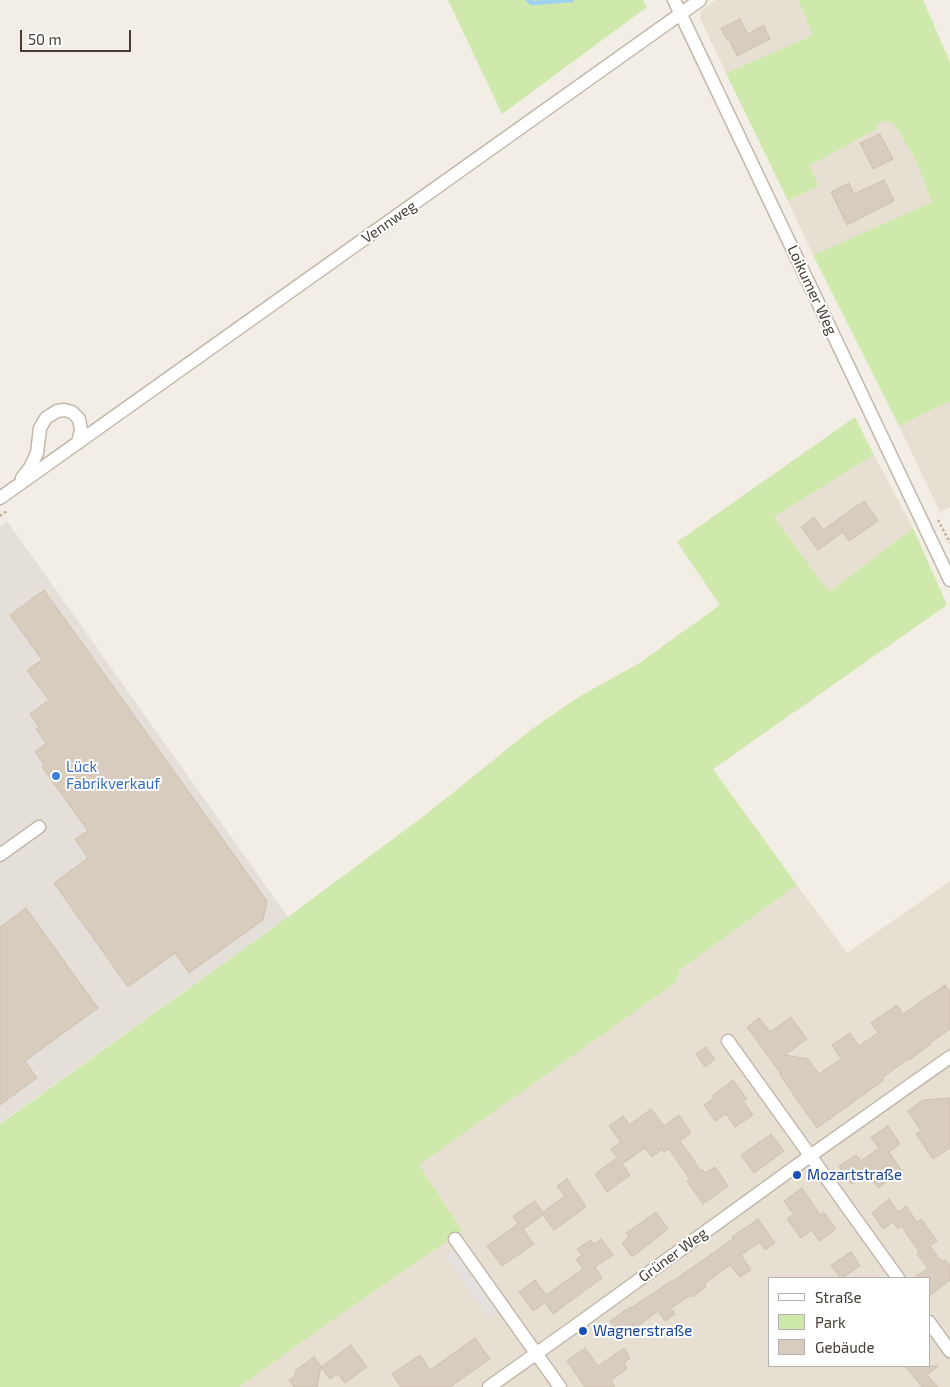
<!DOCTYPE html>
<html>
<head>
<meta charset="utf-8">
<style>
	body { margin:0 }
	#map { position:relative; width:950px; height:1387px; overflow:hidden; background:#f3eee5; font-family:"Exo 2",sans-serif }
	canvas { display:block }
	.legend { position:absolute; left:768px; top:1277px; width:162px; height:90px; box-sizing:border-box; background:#fff; border:1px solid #b5b2ae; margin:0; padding:6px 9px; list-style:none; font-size:15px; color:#453e34 }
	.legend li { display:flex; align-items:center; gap:10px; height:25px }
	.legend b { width:25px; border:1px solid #b5b2ae }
	.scale { position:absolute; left:20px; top:30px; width:111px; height:22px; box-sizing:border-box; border:2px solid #453e34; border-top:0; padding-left:6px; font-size:15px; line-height:18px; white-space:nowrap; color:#453e34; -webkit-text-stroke:4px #fff; paint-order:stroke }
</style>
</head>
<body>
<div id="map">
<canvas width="950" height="1387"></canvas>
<ul class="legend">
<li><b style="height:6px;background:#fff"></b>Straße</li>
<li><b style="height:14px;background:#cfe8ac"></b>Park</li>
<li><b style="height:14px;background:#d7ccbd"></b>Gebäude</li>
</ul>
<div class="scale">50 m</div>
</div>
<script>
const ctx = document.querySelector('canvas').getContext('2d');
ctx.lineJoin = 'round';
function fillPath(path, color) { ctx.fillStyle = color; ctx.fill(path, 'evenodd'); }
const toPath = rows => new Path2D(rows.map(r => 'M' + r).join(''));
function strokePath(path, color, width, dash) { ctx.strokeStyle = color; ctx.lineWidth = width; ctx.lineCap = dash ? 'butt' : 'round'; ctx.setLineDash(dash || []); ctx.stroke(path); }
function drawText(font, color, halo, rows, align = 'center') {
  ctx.font = font + ' "Exo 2",sans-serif'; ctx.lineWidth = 4; ctx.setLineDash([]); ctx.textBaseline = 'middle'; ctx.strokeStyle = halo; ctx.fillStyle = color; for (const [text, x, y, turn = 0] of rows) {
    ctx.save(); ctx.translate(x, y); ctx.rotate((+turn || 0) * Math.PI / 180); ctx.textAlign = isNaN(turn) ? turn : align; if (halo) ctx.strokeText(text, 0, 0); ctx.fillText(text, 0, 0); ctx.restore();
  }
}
const residential = toPath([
	[716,0,798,0,813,35,726,73,700,18,701,10],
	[886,121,893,123,914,156,932,202,813,255,788,201,817,186,809,165,877,129,877,125,881,122],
	[950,401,950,507,940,512,899,426],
	[874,455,913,528,829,592,774,517],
	[950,881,950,1387,239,1387,337,1317,462,1231,418,1165,675,983,680,970,797,885,847,953],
	[769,1278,929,1278,929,1366,769,1366]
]);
const industrial = toPath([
	[7,521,288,917,0,1123,0,526]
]);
const green = toPath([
	[448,0,643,0,647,7,502,114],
	[798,0,923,0,950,62,950,401,899,426,813,255,932,202,914,156,893,123,886,121,881,122,877,125,877,129,810,165,818,186,788,201,726,73,813,35],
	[855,417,874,455,774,517,829,592,913,528,947,605,713,769,797,885,680,970,675,983,419,1165,462,1231,337,1317,239,1387,0,1387,0,1124,288,917,424,816,532,729,580,696,638,664,720,605,677,542]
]);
const parking = toPath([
	[454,1250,497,1312,488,1318,445,1257]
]);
const stream = toPath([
	[528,0,532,3,572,0]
]);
const building = toPath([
	[740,19,748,34,764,25,770,39,737,56,729,39,727,40,721,28,740,19],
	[880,134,893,159,873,169,860,143,880,134],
	[884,180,894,201,847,225,831,192,849,183,854,194,884,180],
	[864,501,878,521,849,541,843,532,818,550,801,527,814,517,823,530,864,501],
	[44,590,267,901,263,920,189,973,175,953,128,987,54,883,88,858,75,839,88,831,42,767,45,766,35,752,46,743,36,729,39,727,30,714,49,700,27,670,42,660,10,615,44,590],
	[26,908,98,1008,25,1061,37,1078,0,1105,0,927,26,908],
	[945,985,950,992,950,1029,930,1043,931,1044,909,1060,908,1059,882,1078,884,1080,817,1128,780,1075,781,1074,747,1027,759,1018,770,1032,791,1017,807,1039,785,1055,808,1059,819,1074,841,1059,832,1045,850,1033,859,1046,878,1033,871,1023,897,1005,903,1014,945,985],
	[706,1047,715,1059,705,1067,696,1054,706,1047],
	[733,1080,747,1099,743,1101,753,1115,735,1127,726,1114,715,1121,704,1105,714,1098,712,1096,733,1080],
	[950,1098,950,1148,933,1159,916,1134,921,1131,908,1111,923,1100,950,1098],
	[651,1109,664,1126,679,1115,691,1133,680,1141,701,1171,703,1170,705,1173,715,1167,728,1186,703,1204,687,1181,690,1179,669,1149,664,1152,662,1149,652,1157,645,1148,622,1164,630,1175,607,1192,595,1174,617,1158,611,1149,621,1142,609,1126,623,1116,629,1125,651,1109],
	[888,1126,900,1144,889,1152,902,1171,878,1188,867,1173,851,1184,839,1166,856,1155,861,1161,879,1148,871,1137,888,1126],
	[771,1134,784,1151,754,1173,741,1155,771,1134],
	[567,1179,586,1207,554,1230,543,1215,523,1229,534,1244,502,1266,487,1246,518,1224,513,1216,535,1201,543,1212,565,1196,557,1186,567,1179],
	[802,1188,820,1215,824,1213,836,1229,819,1241,812,1230,801,1238,787,1219,793,1214,784,1201,802,1188],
	[889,1199,898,1212,906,1206,917,1222,921,1219,937,1241,930,1246,940,1260,946,1261,950,1266,950,1280,929,1296,929,1278,914,1278,928,1268,917,1254,919,1252,901,1226,898,1229,893,1222,883,1229,872,1213,889,1199],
	[656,1212,668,1229,632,1257,622,1243,629,1237,626,1233,656,1212],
	[758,1219,775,1243,765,1250,760,1242,741,1255,751,1270,740,1277,730,1265,704,1284,706,1287,692,1297,691,1295,671,1308,675,1314,665,1321,658,1311,622,1338,610,1321,630,1307,631,1308,673,1280,673,1281,733,1239,732,1237,758,1219],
	[601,1239,613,1255,595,1267,602,1278,553,1314,545,1303,533,1311,519,1292,535,1280,546,1295,583,1269,576,1259,582,1255,577,1249,591,1240,594,1244,601,1239],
	[851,1252,860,1266,842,1278,840,1278,831,1265,851,1252],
	[475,1338,490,1359,450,1387,401,1387,392,1374,420,1355,430,1370,475,1338],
	[351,1345,367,1367,345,1383,338,1374,330,1379,321,1367,351,1345],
	[585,1348,598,1366,624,1348,630,1358,624,1363,627,1369,611,1380,615,1387,585,1387,567,1361,585,1348],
	[314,1357,321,1366,317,1387,294,1387,289,1380,295,1376,296,1370,314,1357],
	[905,1366,938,1366,927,1375,938,1387,922,1387,905,1366]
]);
const path = toPath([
	[0,516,7,511],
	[938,520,950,543]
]);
const minor = toPath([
	[674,0,950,580],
	[22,478,30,468,37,453,40,428,46,418,57,411,64,410,72,412,79,419,81,430,78,443],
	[0,498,700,0],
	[0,855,39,827],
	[728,1041,898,1278],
	[455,1239,560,1387],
	[929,1322,950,1351],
	[489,1387,578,1324,810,1156,950,1057]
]);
const markers = [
	[56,776,5,"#3f7fe0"],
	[797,1175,5,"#1a4fb4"],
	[583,1331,5,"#1a4fb4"]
];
const streetNames = [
	["Vennweg",389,222,-35],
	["Loikumer Weg",812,290,65],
	["Grüner Weg",673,1255,-36]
];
const shopNames = [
	["Lück",66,767],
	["Fabrikverkauf",66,784]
];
const transitNames = [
	["Mozartstraße",807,1175],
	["Wagnerstraße",593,1331]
];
fillPath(residential, '#e7e0d2');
fillPath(industrial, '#e5dfda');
fillPath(green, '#cfe8ac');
fillPath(parking, '#e3e0dd');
strokePath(stream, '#9fd2f1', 4.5);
fillPath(building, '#d7ccbd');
strokePath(building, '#cfc1ad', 1);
strokePath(minor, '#c1b8aa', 15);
strokePath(path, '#c0b198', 2.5, [2.5, 2.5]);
strokePath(minor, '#fff', 12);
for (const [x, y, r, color] of markers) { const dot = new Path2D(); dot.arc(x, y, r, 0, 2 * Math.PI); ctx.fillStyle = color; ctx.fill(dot); strokePath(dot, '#fff', 2); }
drawText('15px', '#453e34', '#fff', streetNames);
drawText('15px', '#366cbe', '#fff', shopNames, 'left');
drawText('15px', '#164399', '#fff', transitNames, 'left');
</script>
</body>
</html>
